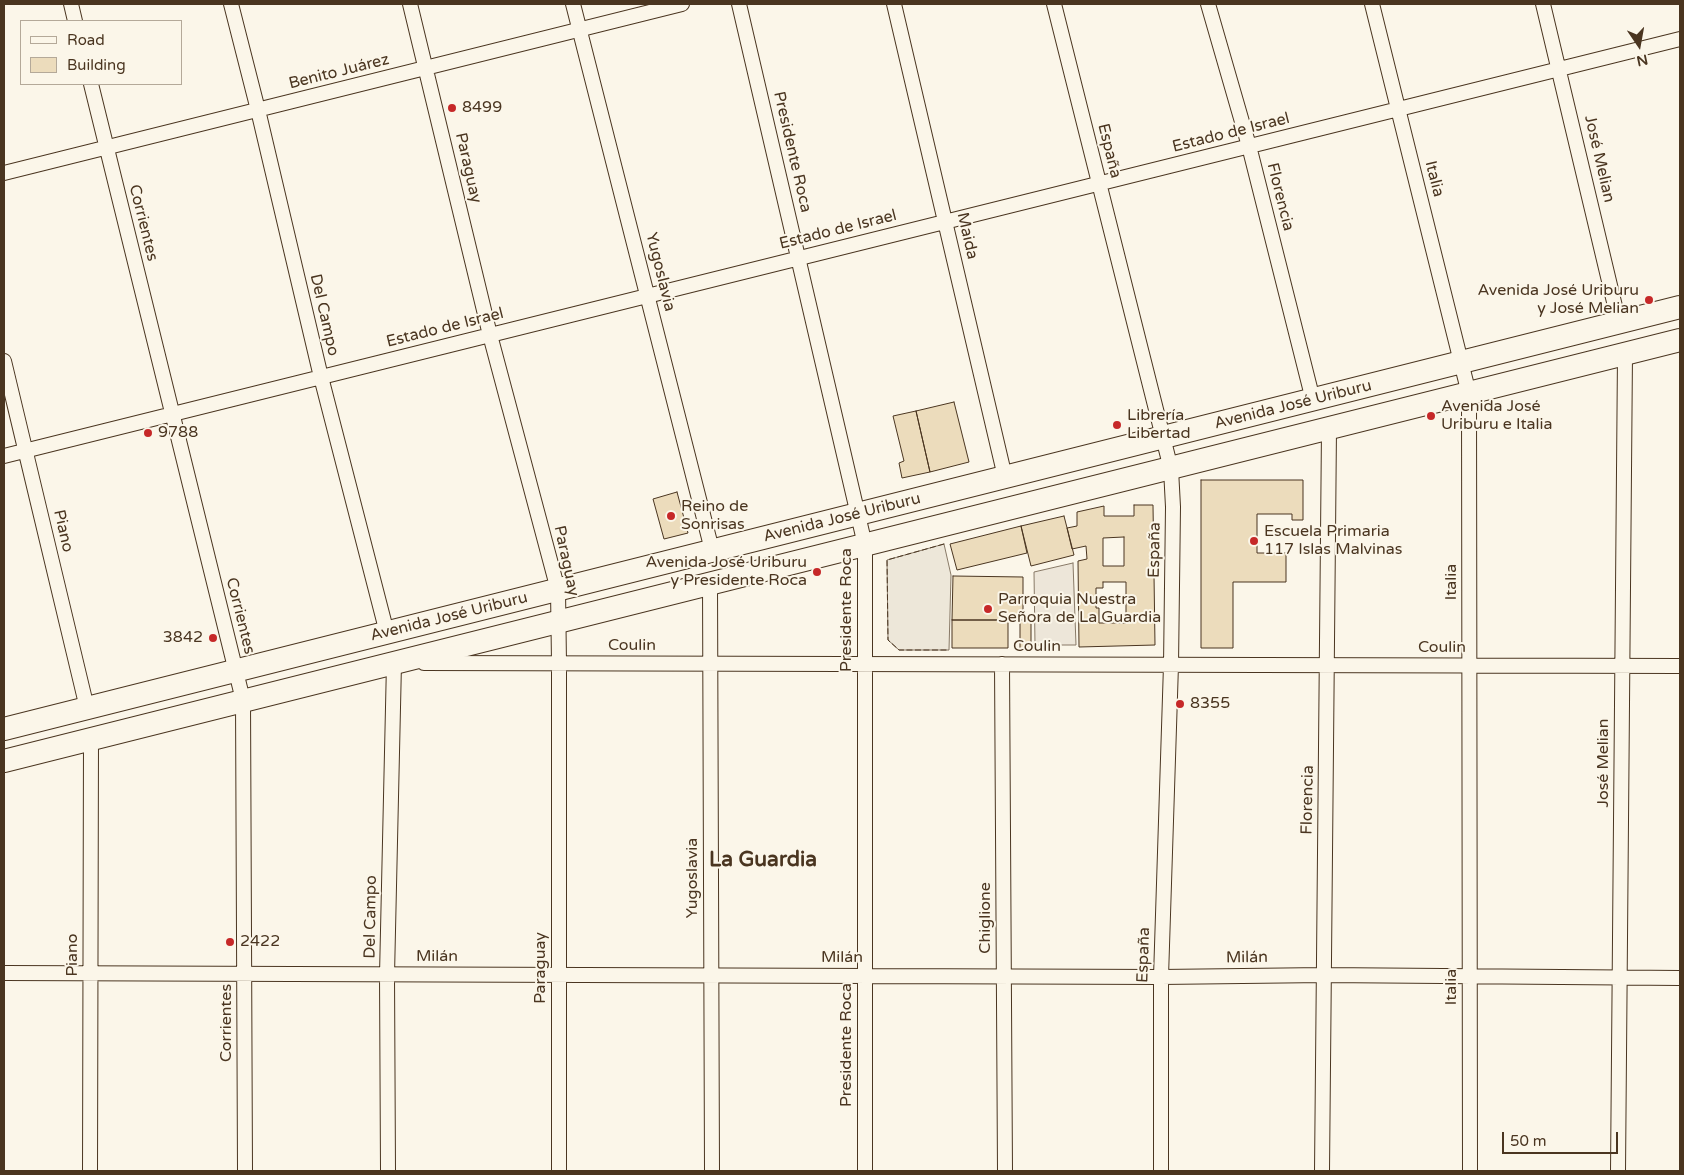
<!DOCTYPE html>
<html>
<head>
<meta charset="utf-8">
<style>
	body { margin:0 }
	#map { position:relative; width:1684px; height:1175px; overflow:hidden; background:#fbf6e9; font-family:"Varela Round",sans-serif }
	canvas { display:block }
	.frame { position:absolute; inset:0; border:5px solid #4a3520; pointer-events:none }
	.legend { position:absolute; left:20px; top:20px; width:162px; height:65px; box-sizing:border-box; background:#fbf6e9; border:1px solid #b4a999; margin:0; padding:6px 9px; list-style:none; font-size:15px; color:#4a3520 }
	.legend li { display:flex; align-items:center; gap:10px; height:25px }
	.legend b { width:25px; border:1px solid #b4a999 }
	.north { position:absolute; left:1614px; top:20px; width:50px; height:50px; -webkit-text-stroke:4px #fbf6e9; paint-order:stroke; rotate:168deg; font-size:14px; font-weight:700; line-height:20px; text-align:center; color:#4a3520 }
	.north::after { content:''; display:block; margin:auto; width:18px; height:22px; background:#4a3520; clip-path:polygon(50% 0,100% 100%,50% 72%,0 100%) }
	.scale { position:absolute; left:1502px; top:1132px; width:116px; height:22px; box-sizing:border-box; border:2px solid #4a3520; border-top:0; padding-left:6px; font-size:15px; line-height:18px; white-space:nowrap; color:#4a3520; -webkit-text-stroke:4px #fbf6e9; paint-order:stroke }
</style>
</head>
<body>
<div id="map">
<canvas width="1684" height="1175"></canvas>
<div class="frame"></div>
<ul class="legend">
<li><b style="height:6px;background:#fbf6e9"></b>Road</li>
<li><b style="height:14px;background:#ecdcbc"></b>Building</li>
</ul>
<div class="north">N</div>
<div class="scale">50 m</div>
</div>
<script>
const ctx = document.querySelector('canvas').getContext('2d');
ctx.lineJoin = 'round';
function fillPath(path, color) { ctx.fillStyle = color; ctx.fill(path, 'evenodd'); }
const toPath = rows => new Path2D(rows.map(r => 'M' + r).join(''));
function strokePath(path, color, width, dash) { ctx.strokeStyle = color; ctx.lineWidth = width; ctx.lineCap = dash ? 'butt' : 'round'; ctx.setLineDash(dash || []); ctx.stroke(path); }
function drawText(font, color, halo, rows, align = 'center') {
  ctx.font = font + ' "Varela Round",sans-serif'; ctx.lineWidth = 4; ctx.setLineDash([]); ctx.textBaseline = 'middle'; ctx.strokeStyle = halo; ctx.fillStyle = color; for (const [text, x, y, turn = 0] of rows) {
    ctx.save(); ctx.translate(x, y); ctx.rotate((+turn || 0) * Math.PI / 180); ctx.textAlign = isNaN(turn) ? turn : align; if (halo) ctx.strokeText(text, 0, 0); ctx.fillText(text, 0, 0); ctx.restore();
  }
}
const green = toPath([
	[1073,563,1076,645,1035,645,1034,572,1073,563]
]);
const parking = toPath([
	[944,544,951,575,949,650,899,650,888,640,887,560,944,544]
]);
const building = toPath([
	[954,402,969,462,930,472,916,411,954,402],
	[916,411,930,472,902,478,899,463,904,461,893,416,916,411],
	[1201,480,1303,480,1303,520,1292,520,1292,514,1257,514,1257,553,1286,553,1286,582,1233,582,1233,648,1201,648,1201,480],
	[677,492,688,533,664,539,653,499,677,492],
	[1134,505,1153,505,1155,645,1079,647,1078,561,1087,559,1086,546,1072,549,1067,528,1077,526,1077,512,1104,506,1104,516,1134,516,1134,505],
	[1124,537,1124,566,1103,566,1103,538,1124,537],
	[1103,582,1126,582,1126,623,1099,623,1099,608,1096,608,1096,588,1103,588,1103,582],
	[1064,516,1074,555,1031,566,1021,526,1064,516],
	[1021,526,1027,553,957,570,950,544,1021,526],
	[953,576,1023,577,1023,620,952,620,953,576],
	[952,620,1008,620,1008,648,952,648,952,620],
	[1020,620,1031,620,1031,649,1020,649,1020,620]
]);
const street = toPath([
	[71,4,75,21],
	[231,4,258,110,321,377,387,633],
	[410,4,490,335,558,590,559,663,559,1171],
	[573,4,712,550],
	[739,4,865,545,865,1171],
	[894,4,1005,477],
	[1054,4,1171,469,1173,507,1171,665,1161,977,1161,1171],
	[1208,4,1249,146,1313,400],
	[1372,4,1469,394,1470,1171],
	[1543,4,1619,323],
	[91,84,243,700,245,1171],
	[4,173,682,4],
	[4,361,87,708],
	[4,456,1680,39],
	[710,584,712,1171],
	[424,663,1680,666],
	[1002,664,1005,1171],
	[4,973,1161,977,1324,975,1680,978],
	[90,1171,91,739],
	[388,1171,387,975,394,663,400,663],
	[1322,1171,1329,429],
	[1618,1171,1625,354]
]);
const primary = toPath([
	[4,729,1680,307],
	[4,761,1680,340]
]);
const fence = toPath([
	[944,544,887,560,888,640,899,650,949,650]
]);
const markers = [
	[452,108,5,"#c62828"],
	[1649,300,5,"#c62828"],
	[1431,416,5,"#c62828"],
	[1117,425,5,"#c62828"],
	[148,433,5,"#c62828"],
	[671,516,5,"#c62828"],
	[1254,541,5,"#c62828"],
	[817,572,5,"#c62828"],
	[988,609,5,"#c62828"],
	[213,638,5,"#c62828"],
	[1180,704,5,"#c62828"],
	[230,942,5,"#c62828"]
];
const streetNames = [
	["Benito Juárez",339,72,-14],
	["Estado de Israel",1231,133,-14],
	["España",1109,151,76],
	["Presidente Roca",792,152,77],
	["José Melian",1599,159,77],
	["Paraguay",468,168,77],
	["Italia",1434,179,76],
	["Florencia",1280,197,76],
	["Corrientes",143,223,76],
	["Estado de Israel",838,230,-14],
	["Maida",967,236,77],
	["Yugoslavia",660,272,76],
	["Del Campo",324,315,77],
	["Estado de Israel",445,328,-14],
	["Avenida José Uriburu",1293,405,-14],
	["Avenida José Uriburu",842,518,-14],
	["Piano",63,531,77],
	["España",1155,550,-89],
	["Paraguay",566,561,78],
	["Italia",1452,582,-90],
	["Presidente Roca",847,610,-90],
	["Corrientes",240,616,76],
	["Avenida José Uriburu",449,617,-14],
	["Coulin",632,646],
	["Coulin",1037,647],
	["Coulin",1442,648],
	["José Melian",1604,763,-90],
	["Florencia",1308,800,-89],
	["Yugoslavia",693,878,-90],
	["Del Campo",371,917,-89],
	["Chiglione",986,918,-90],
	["Piano",73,955,-90],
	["España",1144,955,-88],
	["Milán",437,957],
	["Milán",842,958],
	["Milán",1247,958,-1],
	["Paraguay",541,968,-90],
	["Italia",1452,987,-90],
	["Corrientes",227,1023,-90],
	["Presidente Roca",847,1045,-90]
];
const poiNames = [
	["8499",462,108],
	["Avenida José Uriburu",1639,291,"right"],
	["y José Melian",1639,309,"right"],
	["Avenida José",1441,407],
	["Uriburu e Italia",1441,425],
	["Librería",1127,416],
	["Libertad",1127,434],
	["9788",158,433],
	["Reino de",681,507],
	["Sonrisas",681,525],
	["Escuela Primaria",1264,532],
	["117 Islas Malvinas",1264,550],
	["Avenida José Uriburu",807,563,"right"],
	["y Presidente Roca",807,581,"right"],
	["Parroquia Nuestra",998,600],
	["Señora de La Guardia",998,618],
	["3842",203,638,"right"],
	["8355",1190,704],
	["2422",240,942]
];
const districtNames = [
	["La Guardia",763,860]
];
fillPath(green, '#ede6d9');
strokePath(green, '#887966', 1);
fillPath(parking, '#ede7d9');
strokePath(parking, '#887966', 1);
fillPath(building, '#ecdcbc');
strokePath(building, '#4a3520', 1);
strokePath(street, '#4a3520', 16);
strokePath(primary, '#4a3520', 24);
strokePath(street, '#fbf6e9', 14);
strokePath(primary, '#fbf6e9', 22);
strokePath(fence, '#4a3520', 1, [6, 2.5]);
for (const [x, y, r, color] of markers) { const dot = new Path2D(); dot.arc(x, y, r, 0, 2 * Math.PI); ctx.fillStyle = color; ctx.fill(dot); strokePath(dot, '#fbf6e9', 2); }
drawText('16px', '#4a3520', '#fbf6e9', streetNames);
drawText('16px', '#4a3520', '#fbf6e9', poiNames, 'left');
drawText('bold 21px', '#4a3520', '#fbf6e9', districtNames);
</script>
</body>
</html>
